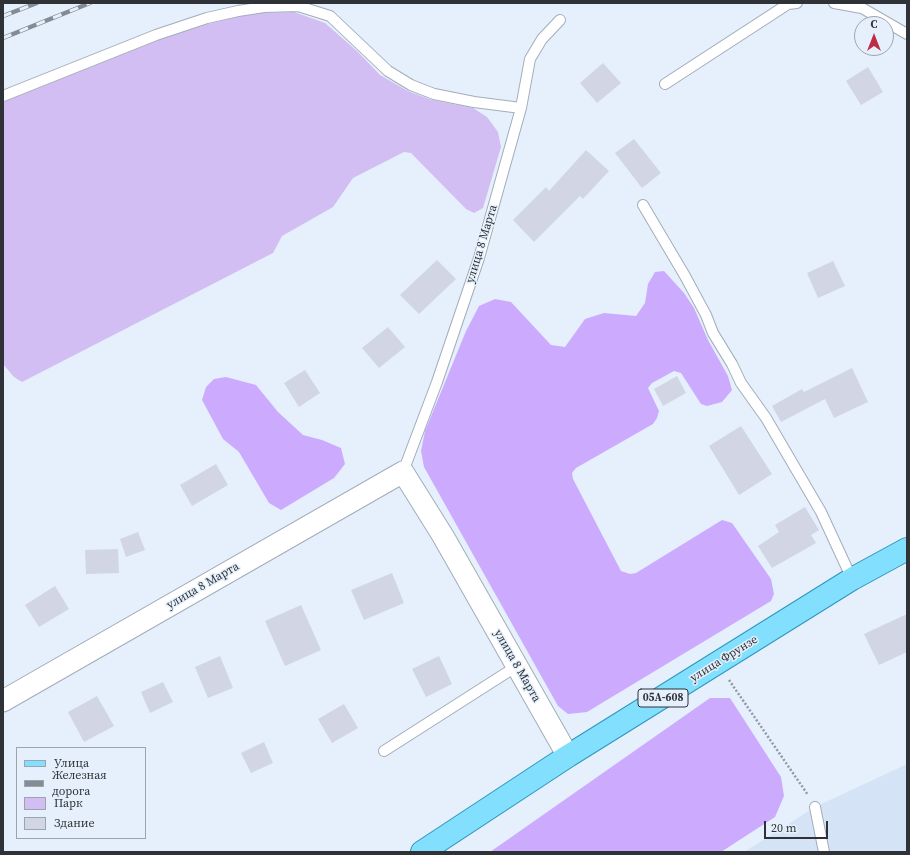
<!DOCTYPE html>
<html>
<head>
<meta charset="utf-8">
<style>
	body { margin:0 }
	#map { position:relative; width:910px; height:855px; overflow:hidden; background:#e5f0fc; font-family:"Source Serif 4",serif }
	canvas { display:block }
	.frame { position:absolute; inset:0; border:4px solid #2f3338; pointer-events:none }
	.legend { position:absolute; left:16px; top:747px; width:130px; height:92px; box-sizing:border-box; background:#e5f0fc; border:1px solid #9ca4ae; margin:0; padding:5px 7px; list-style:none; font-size:12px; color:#2f3338 }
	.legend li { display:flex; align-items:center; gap:8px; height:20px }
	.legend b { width:20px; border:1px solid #9ca4ae }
	.north { position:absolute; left:854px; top:16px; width:40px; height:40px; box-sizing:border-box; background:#e5f0fc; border:1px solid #9ca4ae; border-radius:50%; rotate:0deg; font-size:11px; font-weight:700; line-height:16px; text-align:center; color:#2f3338 }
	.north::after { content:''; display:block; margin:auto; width:14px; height:18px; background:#be2d45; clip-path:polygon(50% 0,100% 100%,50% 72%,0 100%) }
	.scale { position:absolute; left:764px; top:821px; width:64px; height:18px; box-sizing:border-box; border:2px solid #2f3338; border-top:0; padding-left:5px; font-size:12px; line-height:14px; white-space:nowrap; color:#2f3338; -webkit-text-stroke:3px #e5f0fc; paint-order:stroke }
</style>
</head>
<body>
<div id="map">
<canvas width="910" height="855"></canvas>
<div class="frame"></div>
<ul class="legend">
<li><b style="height:5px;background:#82e0fe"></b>Улица</li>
<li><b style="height:5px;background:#848b93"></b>Железная дорога</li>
<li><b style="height:11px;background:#d2bef3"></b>Парк</li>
<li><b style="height:11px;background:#d2d5e4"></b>Здание</li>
</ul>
<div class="north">С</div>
<div class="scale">20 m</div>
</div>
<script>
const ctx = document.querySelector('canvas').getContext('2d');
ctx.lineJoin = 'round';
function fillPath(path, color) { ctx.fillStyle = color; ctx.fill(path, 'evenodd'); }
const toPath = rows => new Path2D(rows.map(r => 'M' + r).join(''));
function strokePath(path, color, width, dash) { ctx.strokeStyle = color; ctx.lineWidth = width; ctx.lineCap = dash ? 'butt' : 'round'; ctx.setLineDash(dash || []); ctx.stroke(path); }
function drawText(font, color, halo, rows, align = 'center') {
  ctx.font = font + ' "Source Serif 4",serif'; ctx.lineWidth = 3; ctx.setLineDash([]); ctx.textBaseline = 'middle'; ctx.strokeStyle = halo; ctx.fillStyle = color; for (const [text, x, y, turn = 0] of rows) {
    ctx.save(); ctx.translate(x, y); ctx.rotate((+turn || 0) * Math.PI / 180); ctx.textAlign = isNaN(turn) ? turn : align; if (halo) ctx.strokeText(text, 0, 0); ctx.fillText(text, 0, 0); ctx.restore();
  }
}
const built = toPath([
	[907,764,907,852,744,852,815,807]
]);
const green = toPath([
	[294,12,325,23,358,52,380,75,408,91,432,100,473,108,487,117,498,132,501,147,483,208,474,213,466,209,411,153,404,152,353,178,333,207,282,236,273,253,22,382,14,377,3,364,3,102,158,40,208,24,236,17,261,13]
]);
const forest = toPath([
	[664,271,684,293,694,308,708,340,728,376,732,390,722,402,707,406,701,404,681,373,674,371,652,383,648,388,659,411,657,418,653,424,576,468,572,473,573,479,621,571,630,574,636,573,722,520,732,523,771,579,774,594,771,601,587,712,568,714,558,706,424,467,421,451,425,431,466,331,479,306,495,299,511,302,551,345,565,347,585,319,604,313,636,316,645,303,648,284,655,272],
	[226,377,256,385,278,412,303,435,322,440,341,448,345,464,334,478,281,510,269,503,239,452,223,439,202,400,206,387,214,379],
	[710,698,730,698,781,777,784,796,775,817,721,852,490,852]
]);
const building = toPath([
	[603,63,621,83,597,103,580,83],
	[868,67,883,92,861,105,846,81],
	[634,139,661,173,642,188,615,153],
	[586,150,609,171,583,199,580,196,534,242,513,220,546,187,549,191],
	[437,260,456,279,419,314,400,295],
	[833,261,845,286,818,298,807,273],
	[388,327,405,347,379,368,362,348],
	[852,368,868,402,834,418,825,399,781,422,772,406,802,389,804,392],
	[305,370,320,393,299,407,284,383],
	[677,376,686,393,663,406,654,389],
	[741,426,772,474,739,495,709,446],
	[216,464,228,485,192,506,180,485],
	[805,507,819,530,811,535,816,543,772,568,758,546,779,532,775,525],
	[138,532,145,550,126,557,120,539],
	[118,549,119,573,86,574,85,550],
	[392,573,404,603,364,620,351,590],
	[55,586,69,609,39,627,25,605],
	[301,605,321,650,285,666,265,621],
	[907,614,907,652,879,665,864,634],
	[220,656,233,688,208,698,195,667],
	[439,656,452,684,426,697,412,669],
	[163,682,173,702,150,713,141,692],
	[97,696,114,726,84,742,68,712],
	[344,704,358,728,332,743,318,719],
	[264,742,273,763,251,773,241,753]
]);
const path = toPath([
	[729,680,808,795]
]);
const lane = toPath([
	[834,3,862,8,907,34],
	[665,84,788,4,797,3],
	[3,96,156,35,207,18,238,11,264,7,298,6,330,16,388,71,411,85,434,94,474,102,521,108],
	[643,205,685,276,706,315,713,333,732,364,741,383,766,418,821,512,852,579],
	[403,472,437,382,479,258,521,108,530,59,542,39,560,20],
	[384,751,517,666],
	[815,807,824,852]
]);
const street = toPath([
	[3,701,403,472,443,536,568,756]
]);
const primary = toPath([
	[422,852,568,756,852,579,907,549]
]);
const rail = toPath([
	[3,16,37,3],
	[3,38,90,3]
]);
const shields = [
	[663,698,50]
];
const shieldNames = [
	["05А-608",663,698]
];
const streetNames = [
	["улица 8 Марта",482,244,-73],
	["улица 8 Марта",203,586,-30],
	["улица Фрунзе",724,659,-32],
	["улица 8 Марта",517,666,60]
];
fillPath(built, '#d4e4f6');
fillPath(green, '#d2bef3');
fillPath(forest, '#ccabff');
fillPath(building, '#d2d5e4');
strokePath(lane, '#a2adb9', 12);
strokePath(street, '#a2adb9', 23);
strokePath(primary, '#2f96b9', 24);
strokePath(path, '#9199a2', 2.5, [2, 2]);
strokePath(lane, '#fff', 10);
strokePath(street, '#fff', 21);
strokePath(primary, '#82e0fe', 22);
strokePath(rail, '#848b93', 4.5);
strokePath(rail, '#e5f0fc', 3, [9]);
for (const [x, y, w] of shields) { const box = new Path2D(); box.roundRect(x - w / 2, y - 9, w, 18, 3); ctx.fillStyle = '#e5f0fc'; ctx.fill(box); strokePath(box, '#2f3338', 1); }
drawText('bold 11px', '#2f3338', null, shieldNames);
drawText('12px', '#2f3338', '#e5f0fc', streetNames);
</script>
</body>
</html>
